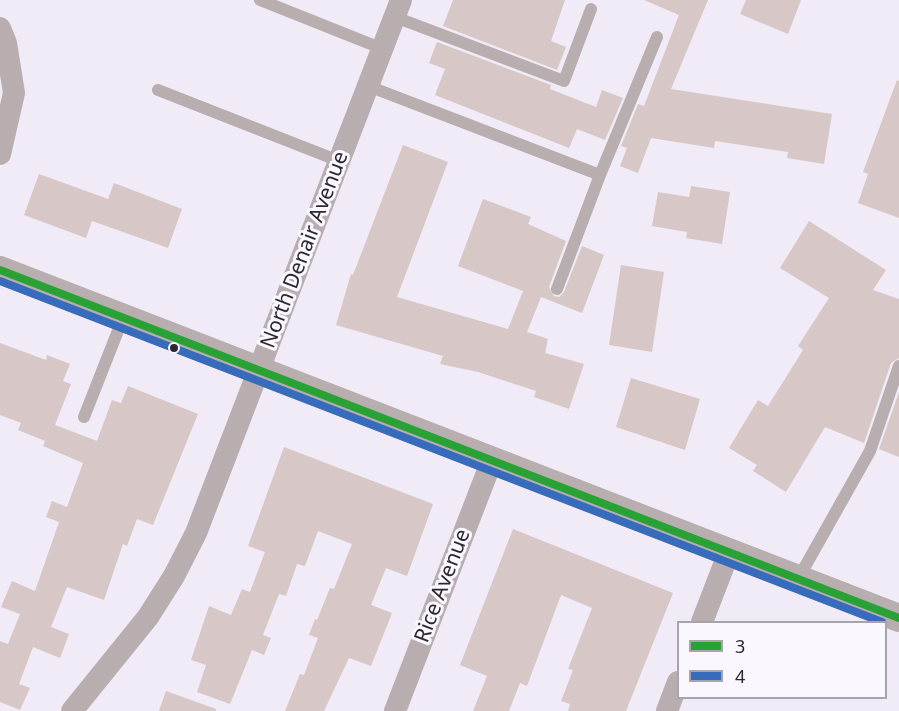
<!DOCTYPE html>
<html>
<head>
<meta charset="utf-8">
<style>
	body { margin:0 }
	#map { position:relative; width:899px; height:711px; overflow:hidden; background:#f0ebf6; font-family:"Noto Sans",sans-serif }
	canvas { display:block }
	.legend { position:absolute; left:677px; top:621px; width:210px; height:78px; box-sizing:border-box; background:#faf7ff; border:2px solid #a7a4ac; margin:0; padding:8px 10px; list-style:none; font-size:18px; color:#2b282f }
	.legend li { display:flex; align-items:center; gap:12px; height:30px }
	.legend b { width:30px; border:2px solid #a7a4ac }
</style>
</head>
<body>
<div id="map">
<canvas width="899" height="711"></canvas>
<ul class="legend">
<li><b style="height:8px;background:#29a235"></b>3</li>
<li><b style="height:8px;background:#376bbb"></b>4</li>
</ul>
</div>
<script>
const ctx = document.querySelector('canvas').getContext('2d');
ctx.lineJoin = 'round';
function fillPath(path, color) { ctx.fillStyle = color; ctx.fill(path, 'evenodd'); }
const toPath = rows => new Path2D(rows.map(r => 'M' + r).join(''));
function strokePath(path, color, width, dash) { ctx.strokeStyle = color; ctx.lineWidth = width; ctx.lineCap = dash ? 'butt' : 'round'; ctx.setLineDash(dash || []); ctx.stroke(path); }
function drawText(font, color, halo, rows, align = 'center') {
  ctx.font = font + ' "Noto Sans",sans-serif'; ctx.lineWidth = 6; ctx.setLineDash([]); ctx.textBaseline = 'middle'; ctx.strokeStyle = halo; ctx.fillStyle = color; for (const [text, x, y, turn = 0] of rows) {
    ctx.save(); ctx.translate(x, y); ctx.rotate((+turn || 0) * Math.PI / 180); ctx.textAlign = isNaN(turn) ? turn : align; if (halo) ctx.strokeText(text, 0, 0); ctx.fillText(text, 0, 0); ctx.restore();
  }
}
const building = toPath([
	[453,0,565,0,551,41,566,47,557,70,443,26],
	[644,0,708,0,671,89,832,114,824,164,787,158,788,152,715,141,714,148,651,138,638,173,620,166,627,148,621,146,638,104,644,106,679,15],
	[746,0,801,0,788,34,740,14],
	[437,42,551,85,550,89,596,107,602,90,623,98,605,140,577,129,569,148,435,95,445,69,429,63],
	[897,80,899,81,899,218,858,203,868,174,863,172],
	[403,145,448,162,397,297,508,329,523,291,458,266,483,199,531,217,528,224,566,241,549,287,554,296,559,297,564,292,582,246,604,255,582,313,541,297,527,332,548,339,545,353,584,364,569,409,534,397,536,391,478,372,440,364,443,356,336,325,351,274,353,275],
	[39,174,108,199,114,183,182,209,168,248,92,221,86,238,24,215],
	[691,186,730,192,722,244,686,238,687,232,652,226,658,192,689,197],
	[809,221,886,270,873,290,899,299,899,358,891,363,864,443,825,427,786,492,753,471,757,465,729,448,758,400,768,406,803,350,798,346,829,298,780,268],
	[621,265,664,272,652,352,609,345],
	[0,343,46,360,47,355,70,364,63,381,71,384,55,425,97,441,112,400,121,403,128,386,198,414,153,525,137,519,127,546,123,544,104,600,67,587,51,627,69,634,60,658,33,647,19,684,30,688,20,710,0,702,0,641,8,644,20,614,1,607,12,581,35,591,59,522,46,517,52,501,67,507,83,463,43,446,45,441,18,430,21,423,0,415],
	[631,378,700,399,685,450,616,427],
	[899,392,899,457,879,449],
	[284,447,433,504,407,576,386,568,371,605,392,613,371,666,349,658,324,711,285,711,300,674,304,675,318,638,309,635,315,619,317,620,330,588,334,589,352,544,318,531,305,566,297,564,286,596,279,594,263,635,271,638,264,655,252,650,230,704,197,692,206,665,191,660,209,606,231,615,242,589,250,592,265,552,248,546],
	[513,529,673,593,626,711,568,711,570,704,561,701,573,670,568,669,592,608,561,595,527,686,520,683,509,711,473,711,487,676,460,665],
	[166,691,216,709,216,711,159,711]
]);
const service = toPath([
	[260,0,383,49],
	[395,17,564,81,591,9],
	[368,86,600,175,657,37],
	[158,90,339,161],
	[557,289,600,175],
	[84,417,123,318],
	[798,579,870,451,899,366]
]);
const minor = toPath([
	[0,28,6,43,14,93,0,154],
	[702,622,729,552],
	[72,711,148,617,174,576,196,533,401,0],
	[395,711,492,460],
	[667,711,678,682]
]);
const tertiary = toPath([
	[0,270,899,618]
]);
const bus1 = toPath([
	[0,270,899,618]
]);
const bus2 = toPath([
	[0,281,882,622]
]);
const markers = [
	[174,348,5,"#2b282f"]
];
const streetNames = [
	["North Denair Avenue",305,250,-69],
	["Rice Avenue",443,586,-69]
];
fillPath(building, '#d7c7c6');
strokePath(service, '#b8adaf', 12);
strokePath(minor, '#b8adaf', 22);
strokePath(tertiary, '#b8adaf', 28);
strokePath(bus1, '#29a235', 8);
strokePath(bus2, '#376bbb', 8);
for (const [x, y, r, color] of markers) { const dot = new Path2D(); dot.arc(x, y, r, 0, 2 * Math.PI); ctx.fillStyle = color; ctx.fill(dot); strokePath(dot, '#faf7ff', 2); }
drawText('21px', '#2b282f', '#faf7ff', streetNames);
</script>
</body>
</html>
